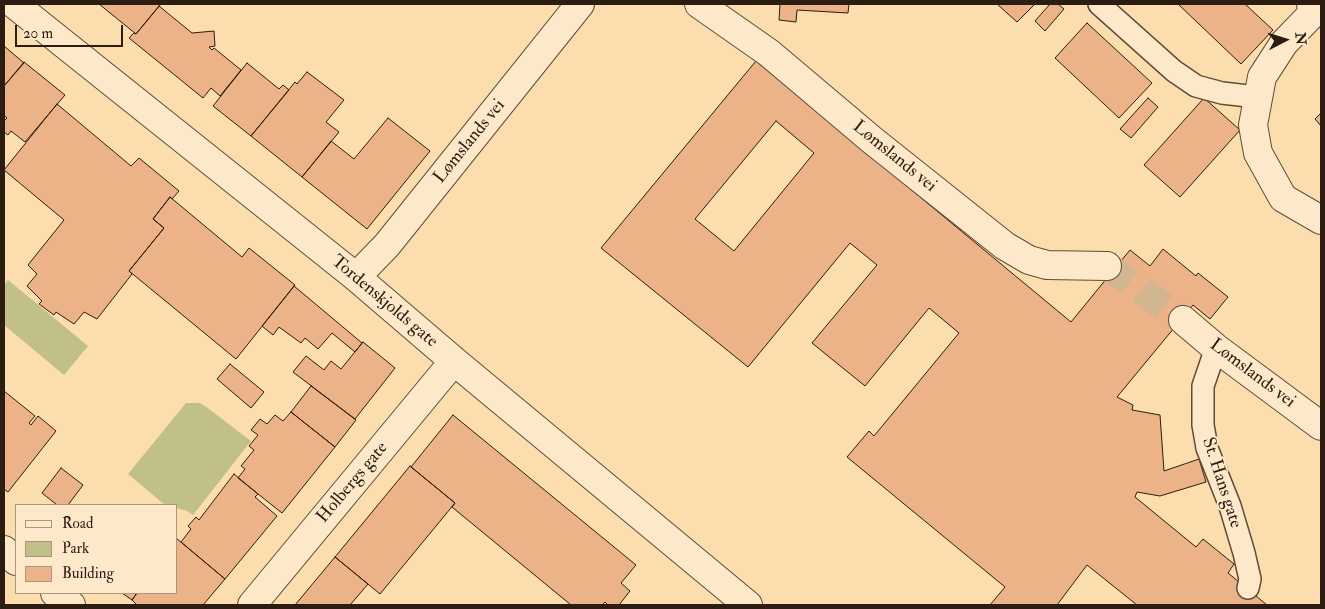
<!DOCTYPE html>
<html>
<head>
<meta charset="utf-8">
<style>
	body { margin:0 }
	#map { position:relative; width:1325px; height:609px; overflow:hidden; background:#fcddae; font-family:"IM FELL Double Pica",serif }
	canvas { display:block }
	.frame { position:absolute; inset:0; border:5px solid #2c1c11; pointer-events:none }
	.legend { position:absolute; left:15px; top:504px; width:162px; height:90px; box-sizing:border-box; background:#fde9ca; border:1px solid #a99780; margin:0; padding:6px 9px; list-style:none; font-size:15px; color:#2c1c11 }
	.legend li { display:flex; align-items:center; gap:10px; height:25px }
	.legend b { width:25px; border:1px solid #a99780 }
	.north { position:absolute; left:1260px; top:15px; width:50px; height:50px; -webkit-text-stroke:4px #fde9ca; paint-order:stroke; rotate:85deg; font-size:14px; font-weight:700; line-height:20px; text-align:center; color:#2c1c11 }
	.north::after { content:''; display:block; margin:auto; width:18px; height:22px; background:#2c1c11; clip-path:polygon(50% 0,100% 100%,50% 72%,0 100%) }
	.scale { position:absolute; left:15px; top:25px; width:108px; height:22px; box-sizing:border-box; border:2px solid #2c1c11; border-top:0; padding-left:6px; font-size:15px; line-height:18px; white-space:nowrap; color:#2c1c11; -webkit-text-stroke:4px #fde9ca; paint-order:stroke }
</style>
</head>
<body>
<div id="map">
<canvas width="1325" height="609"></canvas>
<div class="frame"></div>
<ul class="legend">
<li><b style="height:6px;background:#fde9ca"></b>Road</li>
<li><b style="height:14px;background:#c1c089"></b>Park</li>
<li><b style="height:14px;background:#ecb288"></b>Building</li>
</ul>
<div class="north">N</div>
<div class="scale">20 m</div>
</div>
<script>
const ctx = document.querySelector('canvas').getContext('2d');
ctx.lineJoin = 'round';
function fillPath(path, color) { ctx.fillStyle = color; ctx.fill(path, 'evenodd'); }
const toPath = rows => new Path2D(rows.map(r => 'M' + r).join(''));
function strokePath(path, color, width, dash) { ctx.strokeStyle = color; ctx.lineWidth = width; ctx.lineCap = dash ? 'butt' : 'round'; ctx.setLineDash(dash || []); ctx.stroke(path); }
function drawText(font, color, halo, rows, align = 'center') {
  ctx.font = font + ' "IM FELL Double Pica",serif'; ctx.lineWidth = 4; ctx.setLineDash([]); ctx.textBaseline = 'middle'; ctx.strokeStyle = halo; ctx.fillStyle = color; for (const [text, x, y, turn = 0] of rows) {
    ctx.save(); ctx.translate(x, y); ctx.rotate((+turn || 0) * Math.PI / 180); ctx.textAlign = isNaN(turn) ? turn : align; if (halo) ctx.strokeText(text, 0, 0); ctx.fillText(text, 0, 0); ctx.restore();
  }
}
const green = toPath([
	[8,280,88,346,64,375,4,325,4,285],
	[186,403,199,403,205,406,251,441,193,515,187,511,176,508,176,505,165,505,128,474]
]);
const building = toPath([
	[99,4,161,4,136,34,99,4],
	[780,4,849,4,848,13,797,10,796,22,779,20,780,4],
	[997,4,1035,4,1017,22,997,4],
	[1050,4,1058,4,1064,9,1045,31,1035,21,1050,4],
	[1178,4,1245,4,1273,30,1241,64,1178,4],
	[159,6,192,33,214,31,215,46,209,47,212,50,214,48,241,70,220,96,211,88,203,98,129,38,134,33,136,34,159,6],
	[1087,23,1152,83,1119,118,1055,58,1087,23],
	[4,46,24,63,4,86,4,46],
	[756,61,1071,322,1130,250,1150,266,1163,249,1196,276,1198,273,1228,297,1210,319,1193,305,1117,397,1133,405,1132,410,1160,415,1164,471,1199,459,1206,482,1160,496,1137,492,1135,497,1196,547,1203,539,1234,564,1228,573,1267,605,1137,605,1087,565,1057,605,990,605,1005,587,847,457,869,431,874,436,959,333,929,308,865,386,812,343,877,265,850,243,748,367,601,248,756,61],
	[776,121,814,153,734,251,695,219,776,121],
	[24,62,65,95,25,142,11,131,8,135,4,132,4,121,7,118,4,115,4,86,24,62],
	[247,63,279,89,283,85,289,90,251,136,213,106,247,63],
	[307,72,344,100,326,122,339,132,302,177,251,136,295,82,297,84,307,72],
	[1148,98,1158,107,1131,138,1120,129,1148,98],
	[1204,98,1240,130,1180,197,1144,165,1204,98],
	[57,104,131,166,139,158,179,191,172,199,170,197,153,219,164,228,129,271,132,274,97,319,84,312,74,324,56,312,54,315,39,304,42,301,27,286,37,274,28,265,64,220,4,170,57,104],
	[1321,113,1321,126,1315,119,1321,113],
	[388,118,430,151,367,229,302,177,331,141,354,159,388,118],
	[170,197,242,257,249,248,295,285,236,359,129,271,164,228,153,219,170,197],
	[294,286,362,343,355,352,332,333,318,349,305,338,301,343,279,327,273,335,262,326,294,286],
	[363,342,395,368,355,419,293,372,306,356,324,370,331,361,341,369,363,342],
	[230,364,264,392,251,408,217,379,230,364],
	[311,386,356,420,335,447,291,412,311,386],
	[4,391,35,416,29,423,31,425,38,416,56,431,8,492,4,489,4,391],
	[291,412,335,447,282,513,238,478,245,469,241,466,254,450,249,446,258,435,251,430,260,419,267,424,275,415,283,421,291,412],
	[453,415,636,565,621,583,630,591,619,605,608,605,605,602,602,605,571,605,452,507,455,503,411,467,453,415],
	[410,466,455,503,380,594,335,557,410,466],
	[61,468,83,485,68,505,57,505,42,493,61,468],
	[234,474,258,494,255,497,277,516,225,579,181,542,191,529,188,526,196,517,199,520,234,474],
	[176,538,225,579,203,605,137,605,132,600,137,593,176,593,176,538],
	[335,557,368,584,350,605,295,605,335,557],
	[122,593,137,593,132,600,122,593]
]);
const minorTunnel = toPath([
	[1107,266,1183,320]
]);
const service = toPath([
	[1099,4,1174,71,1196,86,1222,93,1257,97],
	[1216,348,1203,386,1203,425,1207,448,1230,506,1244,553,1250,579,1248,588]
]);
const minor = toPath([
	[699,4,769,53,872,140,1005,246,1029,260,1047,265,1107,266],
	[1311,4,1316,10,1284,43,1262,77,1253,125,1258,153,1283,198,1321,220],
	[356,277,387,245,580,4],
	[1183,320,1216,348,1321,426],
	[4,550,16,561],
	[55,593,71,605],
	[252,605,454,361]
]);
const tertiary = toPath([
	[14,4,356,277,454,361,748,605]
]);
const streetNames = [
	["Lømslands vei",470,142,-51],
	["Lømslands vei",894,157,39],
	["Tordenskjolds gate",384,302,40],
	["Lømslands vei",1252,374,37],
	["Holbergs gate",353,483,-50],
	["St. Hans gate",1221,483,72]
];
fillPath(green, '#c1c089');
fillPath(building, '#ecb288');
strokePath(building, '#2c1c11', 1);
strokePath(minorTunnel, '#d2b68f', 28, [28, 14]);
strokePath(service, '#604c38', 24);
strokePath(minor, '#604c38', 30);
strokePath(tertiary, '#604c38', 30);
strokePath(service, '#fde9ca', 21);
strokePath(minor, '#fde9ca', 28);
strokePath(tertiary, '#fde9ca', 28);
drawText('18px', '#2c1c11', '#fde9ca', streetNames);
</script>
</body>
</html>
